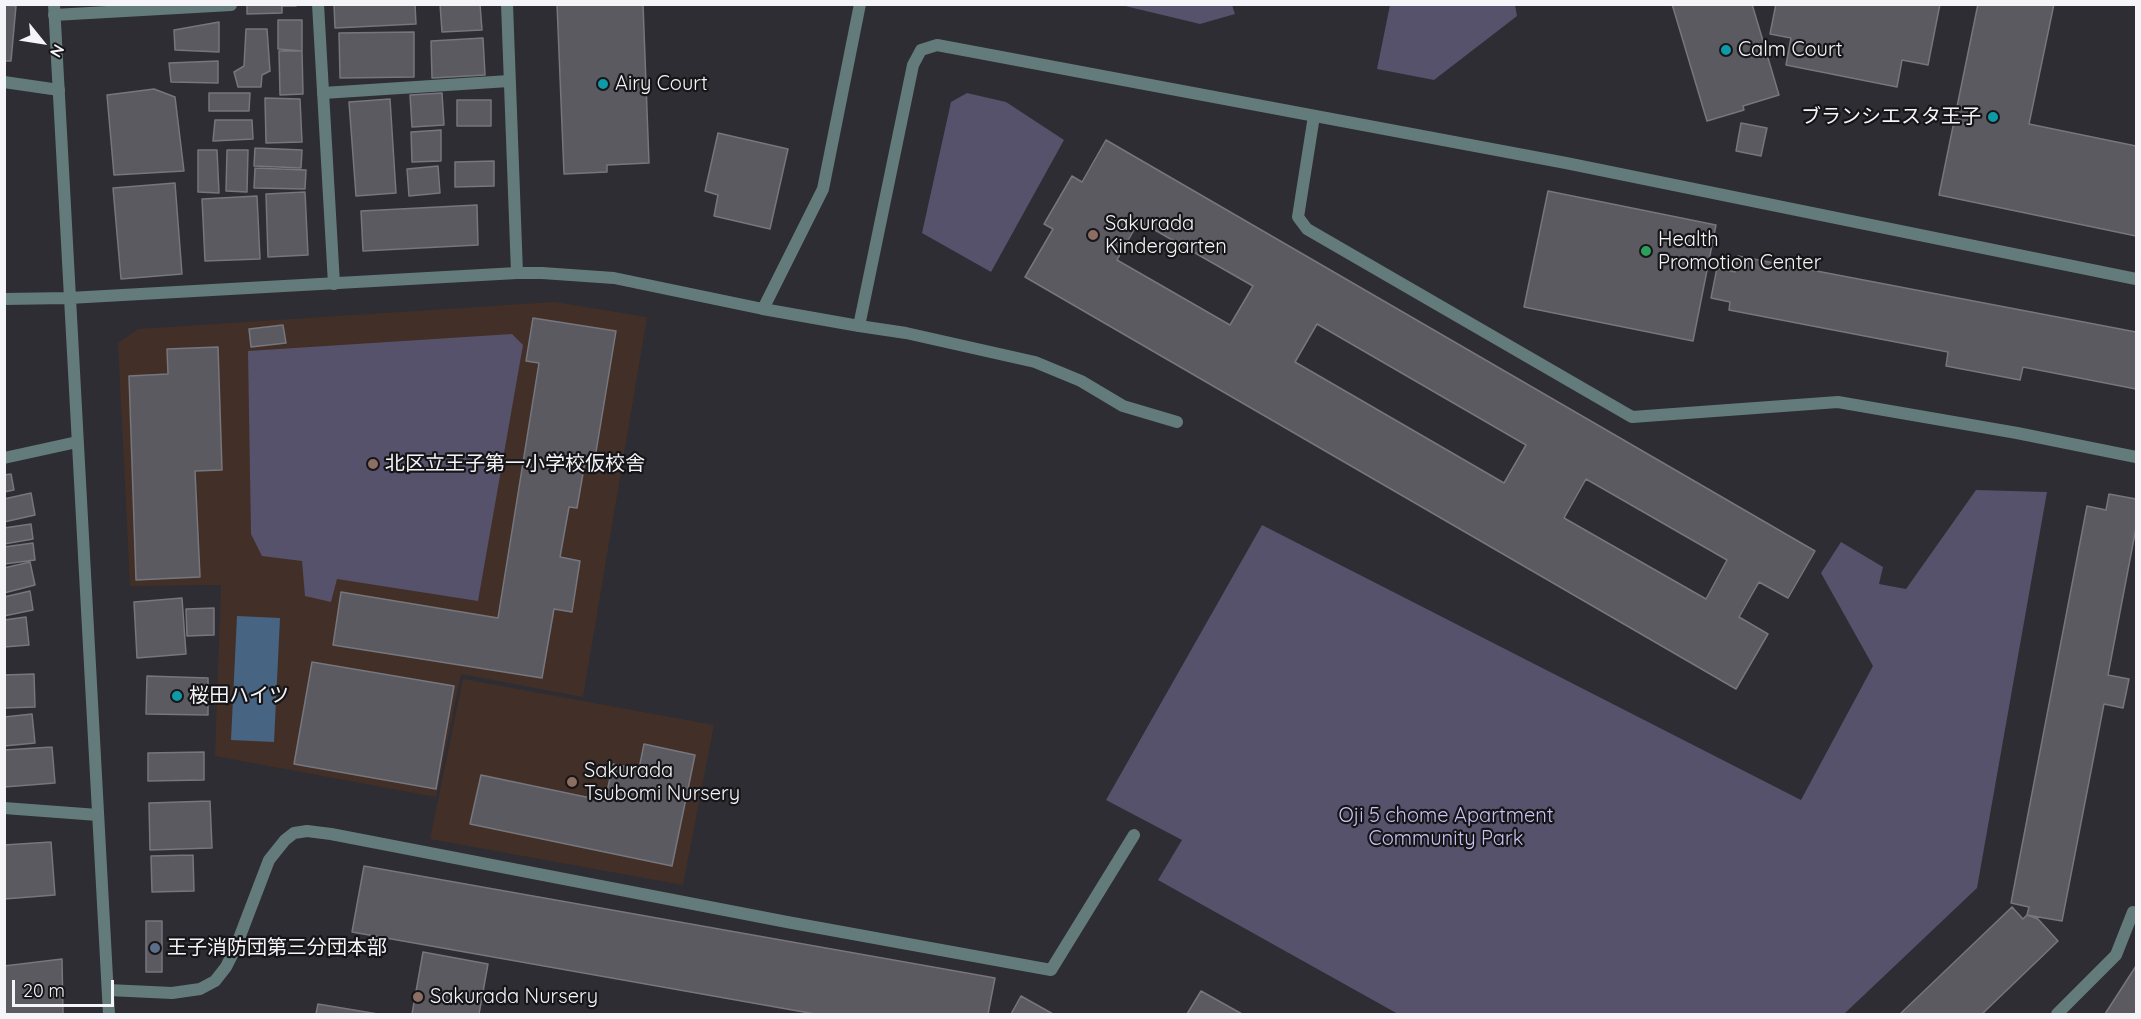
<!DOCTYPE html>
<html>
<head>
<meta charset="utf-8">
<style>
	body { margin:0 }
	#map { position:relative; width:2141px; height:1019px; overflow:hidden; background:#2d2d33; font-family:Quicksand,sans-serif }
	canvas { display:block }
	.frame { position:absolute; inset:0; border:6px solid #f5f4f8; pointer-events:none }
	.north { position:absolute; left:12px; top:12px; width:60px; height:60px; -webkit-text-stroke:4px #161518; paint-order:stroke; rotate:120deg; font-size:16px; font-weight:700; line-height:24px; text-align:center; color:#f5f4f8 }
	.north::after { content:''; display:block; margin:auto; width:21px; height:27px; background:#f5f4f8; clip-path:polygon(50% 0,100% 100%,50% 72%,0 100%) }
	.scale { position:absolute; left:12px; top:980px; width:102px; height:27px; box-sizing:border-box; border:3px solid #f5f4f8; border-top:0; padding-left:8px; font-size:18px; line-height:21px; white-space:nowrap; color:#f5f4f8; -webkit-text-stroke:4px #161518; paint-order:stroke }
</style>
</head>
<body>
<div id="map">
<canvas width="2141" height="1019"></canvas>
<div class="frame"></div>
<div class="north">N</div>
<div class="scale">20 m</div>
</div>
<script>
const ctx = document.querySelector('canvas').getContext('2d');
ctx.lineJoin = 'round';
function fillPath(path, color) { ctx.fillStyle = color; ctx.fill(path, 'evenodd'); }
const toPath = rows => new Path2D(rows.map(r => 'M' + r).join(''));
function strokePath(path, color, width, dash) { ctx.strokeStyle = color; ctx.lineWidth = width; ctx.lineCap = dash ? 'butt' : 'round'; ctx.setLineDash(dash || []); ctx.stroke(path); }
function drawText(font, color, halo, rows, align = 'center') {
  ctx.font = font + ' Quicksand,"Noto Sans JP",sans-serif'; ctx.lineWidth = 4.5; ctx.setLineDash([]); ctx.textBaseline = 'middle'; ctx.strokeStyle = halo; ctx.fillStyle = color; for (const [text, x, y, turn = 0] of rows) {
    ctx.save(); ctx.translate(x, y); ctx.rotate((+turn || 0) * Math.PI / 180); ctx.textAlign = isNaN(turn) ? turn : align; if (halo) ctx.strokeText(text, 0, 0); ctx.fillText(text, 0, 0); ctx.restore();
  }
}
const education = toPath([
	[554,302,647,317,583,697,461,674,436,797,215,756,221,585,130,586,118,343,138,329],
	[463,679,714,725,683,885,430,839]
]);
const green = toPath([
	[1121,5,1232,5,1235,14,1200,24],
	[1390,5,1515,5,1517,16,1434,80,1377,69],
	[967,93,1006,102,1064,140,991,272,922,233,951,102],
	[512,334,523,345,478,601,337,579,331,602,305,596,302,561,262,556,251,534,248,351],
	[1976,490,2047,492,1977,888,1844,1014,1398,1014,1158,880,1182,840,1106,800,1262,525,1801,800,1873,666,1821,573,1841,542,1883,567,1879,584,1906,589]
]);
const water = toPath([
	[237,616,280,618,274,742,231,740]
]);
const building = toPath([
	[247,4,296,4,296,6,282,6,282,13,247,14,247,4],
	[334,4,415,4,416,24,335,28,334,4],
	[440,4,480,4,482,30,442,32,440,4],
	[557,4,643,4,649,163,607,165,607,172,564,174,557,4],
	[1672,4,1752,4,1779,95,1743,106,1744,110,1707,121,1672,4],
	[1776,4,1940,4,1928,65,1902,60,1897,87,1786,65,1791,38,1770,34,1776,4],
	[1978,4,2054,4,2029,124,2136,146,2136,236,1939,195,1978,4],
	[4,5,16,6,11,61,4,61,4,5],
	[278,20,302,20,302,51,278,49,278,20],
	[219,22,219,52,175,50,174,30,219,22],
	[246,29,267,29,270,71,262,75,261,87,238,87,234,72,244,66,246,29],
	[414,32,414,77,340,78,339,33,414,32],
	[483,38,485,75,432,78,431,41,483,38],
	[279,51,302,51,303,94,280,95,279,51],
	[218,61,218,83,171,82,169,63,218,61],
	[154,89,175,97,184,171,114,175,107,95,154,89],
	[209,93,250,93,249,111,209,111,209,93],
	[442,93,444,125,412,127,410,95,442,93],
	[265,98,300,99,302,142,266,143,265,98],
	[390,99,396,193,356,196,349,102,390,99],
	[457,100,491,100,491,126,457,126,457,100],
	[215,120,252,120,253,139,213,141,215,120],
	[1741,123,1767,128,1761,156,1736,151,1741,123],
	[441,130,441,161,412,162,411,132,441,130],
	[718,133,788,149,770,229,714,216,718,195,705,191,718,133],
	[1106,140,1815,551,1788,598,1759,582,1739,617,1768,634,1736,689,1025,277,1053,229,1044,224,1072,176,1082,182,1106,140],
	[1139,221,1253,286,1230,325,1117,260,1139,221],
	[1317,324,1526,445,1504,483,1295,362,1317,324],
	[1586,479,1727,560,1706,599,1564,518,1586,479],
	[255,148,302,150,301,168,254,166,255,148],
	[198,150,217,150,219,193,198,192,198,150],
	[227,150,248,150,247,192,226,191,227,150],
	[494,161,494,186,455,187,455,162,494,161],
	[438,166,440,193,409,196,407,169,438,166],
	[255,168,306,170,305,189,254,188,255,168],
	[175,183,182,274,121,279,113,188,175,183],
	[1548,191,1716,225,1693,341,1524,307,1548,191],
	[305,192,308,255,268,257,266,194,305,192],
	[257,196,260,259,205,261,202,199,257,196],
	[477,205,478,245,363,251,361,211,477,205],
	[1738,256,2136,332,2136,389,2023,367,2020,380,1946,366,1948,352,1729,310,1730,302,1711,298,1717,268,1735,272,1738,256],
	[533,318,616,331,594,464,585,462,577,508,569,507,560,557,580,561,572,612,554,609,542,678,333,645,341,592,498,618,539,363,526,361,533,318],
	[283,325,286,343,251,347,249,329,283,325],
	[218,347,222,470,195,471,200,577,136,580,129,376,168,374,167,349,218,347],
	[11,474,14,490,4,492,4,475,11,474],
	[31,493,35,515,4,522,4,499,31,493],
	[2109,494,2136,499,2136,528,2108,675,2129,679,2123,708,2104,704,2062,921,2027,915,2029,907,2011,903,2087,506,2106,510,2109,494],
	[31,524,33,539,4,544,4,528,31,524],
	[33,543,35,560,4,564,4,547,33,543],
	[30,562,35,585,4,593,4,568,30,562],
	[30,591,33,610,4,616,4,597,30,591],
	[182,598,186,654,137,658,134,602,182,598],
	[214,608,214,635,187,636,186,609,214,608],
	[26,617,29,645,4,647,4,620,26,617],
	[312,662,454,686,436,789,294,764,312,662],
	[34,674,35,707,4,708,4,675,34,674],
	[147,676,208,678,208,715,146,714,147,676],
	[32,714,35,743,4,746,4,717,32,714],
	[644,744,695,755,672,866,470,824,481,775,605,801,613,764,639,769,644,744],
	[52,747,55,783,4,787,4,750,52,747],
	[204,752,204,780,148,781,148,753,204,752],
	[210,801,212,848,150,850,149,803,210,801],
	[51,842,55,895,4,899,4,845,51,842],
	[193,855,194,891,152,892,151,856,193,855],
	[364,866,995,978,988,1014,815,1014,352,932,364,866],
	[2012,907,2023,919,2027,915,2038,919,2058,941,1982,1014,1900,1014,2012,907],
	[146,921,162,921,162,972,146,972,146,921],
	[423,952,488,964,479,1014,412,1014,423,952],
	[62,959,63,1014,4,1014,4,966,62,959],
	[2136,966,2136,1014,2105,1014,2136,966],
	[1201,991,1242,1014,1187,1014,1201,991],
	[1021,996,1053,1014,1011,1014,1021,996],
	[318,1004,378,1014,316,1014,318,1004]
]);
const service = toPath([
	[54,15,231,5],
	[323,93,509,81],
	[1314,116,1298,217,1307,229,1632,417,1838,402,2017,433,2136,457],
	[763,309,823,189,860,4],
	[859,326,906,333,1035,362,1081,381,1123,406,1177,422],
	[108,990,172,993,200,989,215,981,226,967,235,949,269,860,285,840,294,833,307,831,331,834,787,922,1051,970,1134,835],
	[2057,1014,2116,955,2133,912]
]);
const minor = toPath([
	[318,4,334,284],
	[507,4,517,273,542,273,614,278,763,309,859,326,913,65,921,50,937,45,1566,163,2136,279],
	[4,82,59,90],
	[4,458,77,442],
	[4,808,98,815]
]);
const tertiary = toPath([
	[54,4,109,1014],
	[4,299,69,298,517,273]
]);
const markers = [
	[1726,50,6,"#0f9aa8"],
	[603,84,6,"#0f9aa8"],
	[1993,117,6,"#0f9aa8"],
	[1093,235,6,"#8d6e63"],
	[1646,251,6,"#2e9e5b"],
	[373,464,6,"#8d6e63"],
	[177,696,6,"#0f9aa8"],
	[572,782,6,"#8d6e63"],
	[155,948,6,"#5c6f8a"],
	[418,997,6,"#8d6e63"]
];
const poiNames = [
	["Calm Court",1738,50],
	["Airy Court",615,84],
	["ブランシエスタ王子",1981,117,"right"],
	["Sakurada",1105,224],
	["Kindergarten",1105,247],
	["Health",1658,240],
	["Promotion Center",1658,263],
	["北区立王子第一小学校仮校舎",385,464],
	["桜田ハイツ",189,696],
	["Sakurada",584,771],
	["Tsubomi Nursery",584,794],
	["王子消防団第三分団本部",167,948],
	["Sakurada Nursery",430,997]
];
const parkNames = [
	["Oji 5 chome Apartment",1446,816],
	["Community Park",1446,839]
];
fillPath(education, '#423028');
fillPath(green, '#56526b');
fillPath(water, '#476483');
fillPath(building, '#5b5a61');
strokePath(building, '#77767d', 1.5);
strokePath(service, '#647b7b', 12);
strokePath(minor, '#647b7b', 12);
strokePath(tertiary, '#647b7b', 12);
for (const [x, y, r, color] of markers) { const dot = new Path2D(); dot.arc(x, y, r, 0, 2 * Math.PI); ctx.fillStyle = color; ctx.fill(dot); strokePath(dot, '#161518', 2); }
drawText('20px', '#f5f4f8', '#161518', poiNames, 'left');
drawText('20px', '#cbc2f6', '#161518', parkNames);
</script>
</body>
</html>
